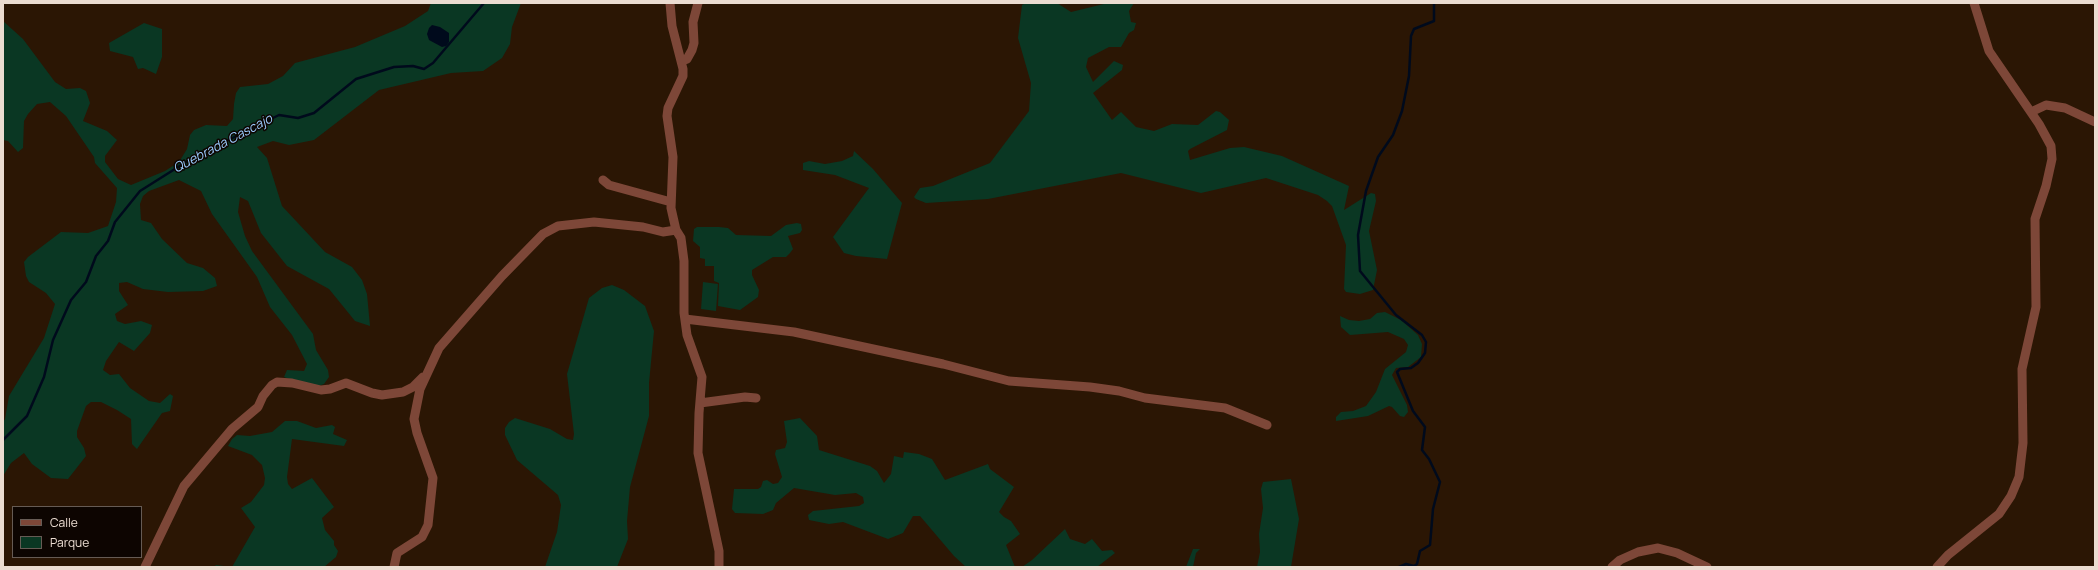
<!DOCTYPE html>
<html>
<head>
<meta charset="utf-8">
<style>
	body { margin:0 }
	#map { position:relative; width:2098px; height:570px; overflow:hidden; background:#2b1604; font-family:Manrope,sans-serif }
	canvas { display:block }
	.frame { position:absolute; inset:0; border:4px solid #ebdcd1; pointer-events:none }
	.legend { position:absolute; left:12px; top:506px; width:130px; height:52px; box-sizing:border-box; background:#0d0501; border:1px solid #665b54; margin:0; padding:5px 7px; list-style:none; font-size:12px; color:#ebdcd1 }
	.legend li { display:flex; align-items:center; gap:8px; height:20px }
	.legend b { width:20px; border:1px solid #665b54 }
</style>
</head>
<body>
<div id="map">
<canvas width="2098" height="570"></canvas>
<div class="frame"></div>
<ul class="legend">
<li><b style="height:5px;background:#7d4738"></b>Calle</li>
<li><b style="height:11px;background:#0a3723"></b>Parque</li>
</ul>
</div>
<script>
const ctx = document.querySelector('canvas').getContext('2d');
ctx.lineJoin = 'round';
function fillPath(path, color) { ctx.fillStyle = color; ctx.fill(path, 'evenodd'); }
const toPath = rows => new Path2D(rows.map(r => 'M' + r).join(''));
function strokePath(path, color, width, dash) { ctx.strokeStyle = color; ctx.lineWidth = width; ctx.lineCap = dash ? 'butt' : 'round'; ctx.setLineDash(dash || []); ctx.stroke(path); }
function drawText(font, color, halo, rows, align = 'center') {
  ctx.font = font + ' Manrope,sans-serif'; ctx.lineWidth = 3; ctx.setLineDash([]); ctx.textBaseline = 'middle'; ctx.strokeStyle = halo; ctx.fillStyle = color; for (const [text, x, y, turn = 0] of rows) {
    ctx.save(); ctx.translate(x, y); ctx.rotate((+turn || 0) * Math.PI / 180); ctx.textAlign = isNaN(turn) ? turn : align; if (halo) ctx.strokeText(text, 0, 0); ctx.fillText(text, 0, 0); ctx.restore();
  }
}
const green = toPath([
	[431,3,521,3,512,27,510,44,502,58,483,71,451,73,379,90,314,140,289,145,273,141,257,147,267,158,282,206,325,252,352,267,362,280,367,294,370,326,355,321,329,289,287,266,261,233,248,201,240,197,238,212,245,236,252,251,313,334,316,350,328,370,329,377,324,384,316,387,308,386,284,377,287,370,304,371,307,364,292,335,270,307,257,277,212,214,201,191,179,180,149,191,143,196,140,204,141,220,151,223,162,239,187,263,203,268,215,278,217,286,203,291,168,292,143,289,127,282,119,283,119,291,128,305,115,314,117,321,125,324,141,321,152,325,150,333,134,351,119,342,106,361,103,370,110,375,119,374,130,388,149,401,160,403,170,394,173,396,170,411,162,413,137,449,132,444,131,419,117,410,101,402,91,402,86,406,77,431,77,437,84,448,86,456,68,479,51,478,32,464,24,453,11,463,3,476,3,422,5,419,9,396,44,338,55,304,46,293,29,282,26,276,24,262,28,257,61,232,88,233,108,226,116,202,117,188,95,163,94,157,66,116,50,102,37,104,28,114,24,121,23,148,18,152,8,141,3,140,3,21,23,39,55,82,66,89,80,88,86,91,90,103,83,121,107,131,117,140,105,156,105,162,118,179,131,185,165,171,179,162,187,149,190,135,194,130,206,125,227,126,233,119,234,104,236,93,240,87,268,84,283,76,295,63,355,47,405,26,428,11],
	[1026,3,1057,3,1071,12,1108,3,1134,3,1129,11,1131,22,1136,23,1134,30,1129,33,1121,47,1109,47,1088,58,1086,67,1093,82,1114,61,1123,65,1122,70,1093,93,1112,120,1121,112,1136,127,1154,131,1172,124,1198,125,1216,111,1220,112,1229,120,1227,130,1190,149,1188,151,1190,160,1230,148,1244,147,1282,156,1349,186,1344,210,1371,193,1375,194,1376,201,1369,231,1377,270,1373,290,1360,294,1346,292,1344,289,1346,245,1332,206,1327,201,1318,195,1266,178,1201,193,1121,173,988,199,926,203,916,199,914,197,920,188,933,186,990,163,1029,111,1031,83,1018,38,1022,5],
	[144,23,162,29,162,57,156,74,143,68,138,69,133,57,110,51,109,43],
	[854,151,873,169,902,203,887,259,856,256,844,253,833,237,869,188,835,175,803,170,803,163,809,161,825,164,842,161,853,156],
	[797,223,801,224,802,230,800,233,788,236,793,249,790,253,786,257,773,257,752,270,752,275,759,290,758,297,740,310,718,306,719,283,714,281,714,266,705,266,705,259,700,258,700,247,693,241,694,229,697,227,719,227,728,228,736,235,771,236,786,225],
	[703,282,718,284,716,311,701,309],
	[612,285,624,290,645,306,654,331,649,383,649,416,630,487,627,521,628,539,617,567,545,567,557,532,561,505,558,495,517,460,505,435,505,428,509,422,515,418,550,429,567,439,573,440,574,434,567,374,589,298,602,288],
	[1385,312,1401,320,1418,335,1422,344,1421,357,1408,367,1396,368,1392,375,1407,405,1408,412,1404,417,1400,416,1392,407,1389,406,1368,416,1336,421,1336,417,1341,412,1353,411,1366,406,1376,392,1385,369,1406,352,1408,345,1404,339,1388,332,1350,335,1341,327,1340,316,1349,320,1359,321,1370,319,1377,313],
	[800,418,817,436,819,450,870,466,877,471,884,483,891,474,894,456,903,458,904,452,919,454,932,459,945,480,988,464,990,469,1014,487,999,512,1004,517,1011,521,1020,534,1006,545,1015,567,1022,567,1032,560,1065,529,1070,539,1085,544,1092,539,1102,551,1112,550,1115,553,1097,567,966,567,954,556,920,516,913,516,903,533,888,539,843,522,829,524,809,520,808,515,813,511,859,506,864,503,863,497,856,493,835,495,794,488,776,503,773,510,763,514,735,513,732,509,734,489,758,489,761,487,763,481,767,480,773,484,778,483,782,477,775,454,776,450,785,448,787,442,784,421],
	[285,421,297,421,316,428,332,425,335,427,333,434,347,440,344,446,292,439,287,477,288,484,292,489,312,478,334,507,322,518,325,530,334,541,334,545,338,551,336,557,324,567,214,567,216,565,232,567,255,527,241,508,251,502,264,485,265,478,262,465,252,455,228,446,232,439,237,435,250,436,272,432],
	[1291,479,1299,519,1291,567,1257,567,1260,552,1259,534,1263,508,1261,489,1263,482],
	[1193,549,1200,549,1196,553,1193,567,1186,567]
]);
const water = toPath([
	[432,25,440,27,449,33,449,42,446,46,442,47,429,40,427,34,429,28]
]);
const stream = toPath([
	[3,440,27,416,44,377,53,340,71,300,86,282,96,256,108,241,115,222,140,191,194,157,279,115,298,118,314,113,356,79,394,67,413,66,424,69,433,63,484,3],
	[1399,567,1406,564,1414,566,1417,564,1420,551,1430,545,1433,509,1440,482,1429,459,1422,450,1425,427,1413,411,1397,372,1400,369,1411,368,1418,363,1425,353,1426,342,1422,335,1396,315,1360,271,1358,235,1366,191,1378,157,1393,135,1402,111,1409,76,1411,36,1414,29,1434,21,1434,3]
]);
const street = toPath([
	[670,3,672,26,683,69,683,76,668,108,667,116,673,157,671,208,676,230,681,238,684,261,684,313,687,335,702,377,699,413,698,453,719,551,719,567],
	[682,61,687,59,692,50,694,43,693,22,698,3],
	[2031,112,2046,105,2065,108,2095,122],
	[603,180,609,185,671,202],
	[685,319,794,332,943,364,1009,381,1090,387,1119,391,1145,398,1225,408,1267,425],
	[700,403,745,397,756,398],
	[145,567,184,486,232,429,258,407,263,396,272,385,277,382,292,383,321,390,330,389,346,383,372,393,382,395,403,392,413,387,423,377],
	[394,567,397,553,422,537,428,525,433,478,417,433,414,419,420,389,439,348,502,276,543,234,558,226,594,222,643,227,663,232,676,230],
	[1612,567,1620,560,1638,552,1658,548,1677,553,1707,567],
	[1937,567,1948,555,1999,514,2011,496,2019,477,2023,443,2022,369,2036,307,2035,219,2046,186,2052,159,2051,146,2039,124,1989,51,1974,3]
]);
const waterNames = [
	["Quebrada Cascajo",223,144,-28]
];
fillPath(green, '#0a3723');
fillPath(water, '#000a1c');
strokePath(stream, '#000a1c', 2.5);
strokePath(street, '#7d4738', 9);
drawText('italic 13px', '#9bcbfd', '#0d0501', waterNames);
</script>
</body>
</html>
